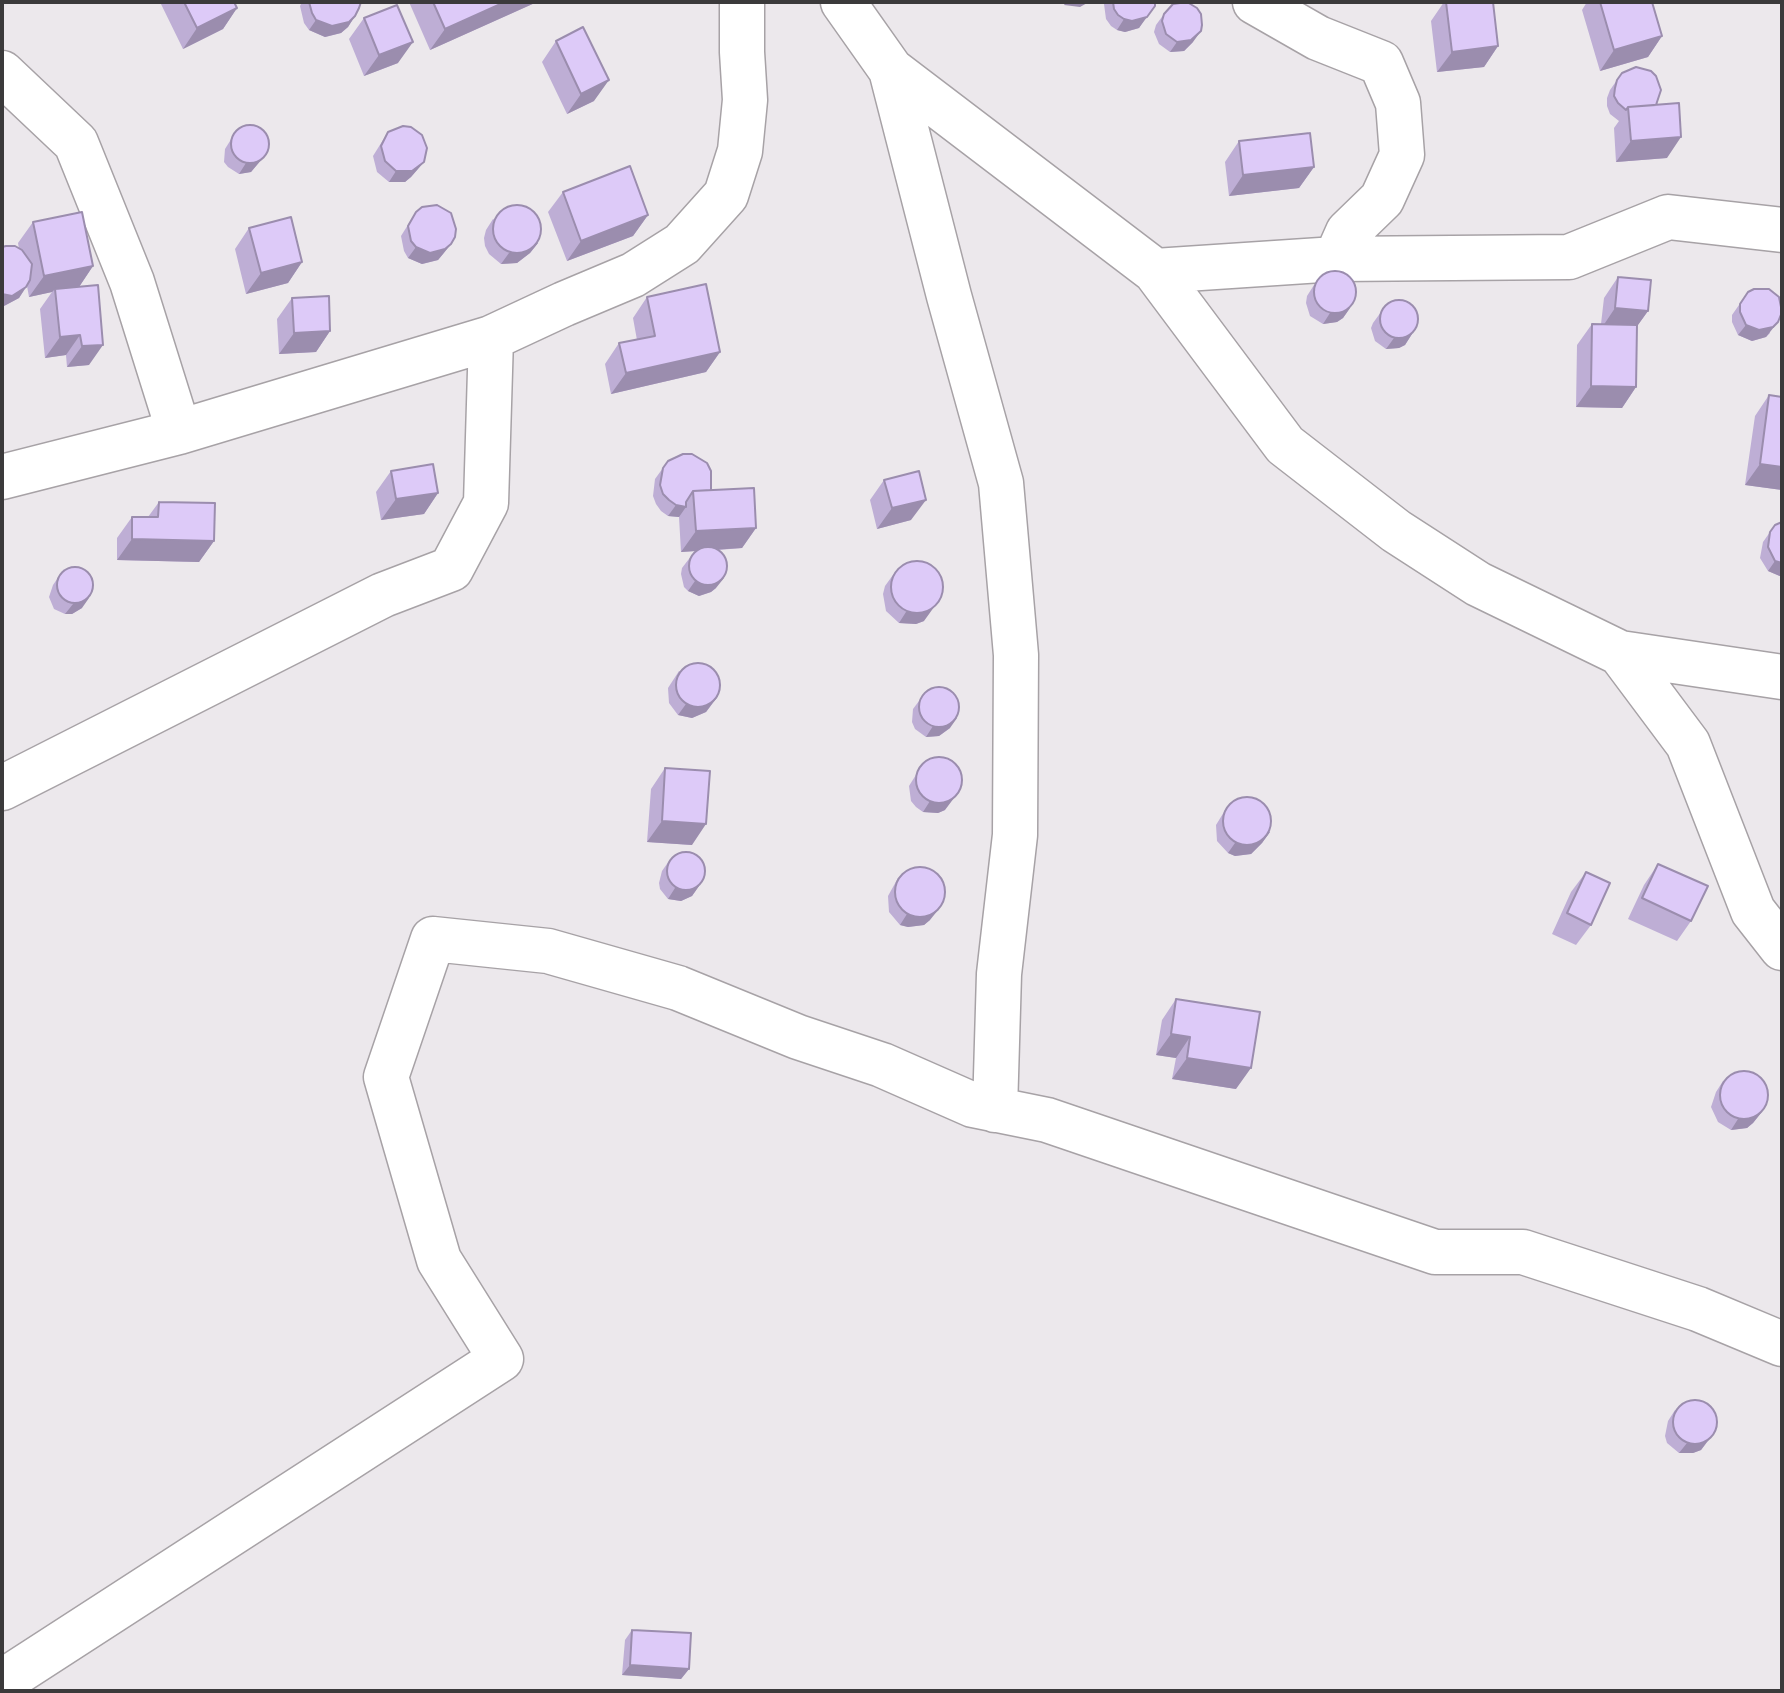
<!DOCTYPE html>
<html>
<head>
<meta charset="utf-8">
<style>
	body { margin:0 }
	#map { position:relative; width:1784px; height:1693px; overflow:hidden; background:#ece8ec; font-family:"Exo 2",sans-serif }
	canvas { display:block }
	.frame { position:absolute; inset:0; border:4px solid #3b3a3b; pointer-events:none }
</style>
</head>
<body>
<div id="map">
<canvas width="1784" height="1693"></canvas>
<div class="frame"></div>
</div>
<script>
const ctx = document.querySelector('canvas').getContext('2d');
ctx.lineJoin = 'round';
const toPath = rows => new Path2D(rows.map(r => 'M' + r).join(''));
function strokePath(path, color, width, dash) { ctx.strokeStyle = color; ctx.lineWidth = width; ctx.lineCap = dash ? 'butt' : 'round'; ctx.setLineDash(dash || []); ctx.stroke(path); }
function fillPath(path, color) { ctx.fillStyle = color; ctx.fill(path, 'evenodd'); }
const street = toPath([
	[843,2,891,70,1155,271,1285,445,1396,531,1478,584,1620,653,1688,744,1753,911,1782,948],
	[1255,2,1318,38,1381,63,1398,103,1402,155,1382,199,1348,232,1336,259],
	[891,70,949,296,1001,483,1016,655,1015,835,999,974,995,1110],
	[2,73,76,143,132,282,179,432],
	[1155,271,1336,259,1569,257,1668,217,1782,230],
	[2,477,179,432,491,338,564,304,633,275,682,244,726,195,740,151,745,100,742,52,742,2],
	[1620,653,1782,677],
	[2,788,383,595,451,569,486,503,491,338],
	[2,1682,501,1359,439,1260,386,1077,433,939,548,951,678,988,798,1037,882,1065,973,1105,1047,1120,1435,1252,1523,1252,1698,1309,1782,1344]
]);
const wall = toPath([
	[160,2,234,2,237,8,223,29,183,49],
	[302,2,361,2,355,16,348,27,341,33,325,37,309,30,304,23,300,6],
	[409,2,537,2,430,50],
	[1106,2,1155,2,1139,28,1125,32,1117,30,1111,26,1106,19,1104,4],
	[1444,2,1493,2,1498,46,1484,67,1437,72,1431,21],
	[1587,2,1652,2,1662,36,1648,57,1600,71,1582,10],
	[1164,14,1193,42,1184,51,1170,52,1159,44,1154,32,1156,25],
	[364,18,398,63,364,76,349,39],
	[556,41,594,101,567,114,542,62],
	[1622,73,1657,103,1667,158,1616,162,1614,128,1619,121,1610,114,1607,106,1607,98,1610,90],
	[388,132,424,162,411,177,405,182,389,182,377,172,373,156],
	[235,133,267,153,251,172,239,174,228,167,224,162,225,149],
	[1239,141,1314,167,1299,188,1229,196,1225,162],
	[563,192,648,215,633,236,567,261,548,212],
	[416,212,451,244,443,254,438,260,422,264,408,258,404,251,401,236],
	[493,219,538,243,530,253,517,263,501,264,489,254,485,246,484,238,486,230],
	[33,222,93,266,79,287,89,365,67,367,66,355,45,358,40,309,52,292,29,297,27,286,19,298,4,306,19,249,18,243],
	[249,228,302,262,288,283,246,294,235,249],
	[1618,277,1648,311,1637,326,1636,387,1622,408,1576,407,1577,345,1592,324,1601,324,1604,298],
	[1314,285,1350,308,1343,318,1337,322,1323,324,1310,316,1306,303,1307,296],
	[1748,292,1770,333,1766,337,1752,341,1738,335,1732,322,1732,315],
	[647,297,720,352,706,372,611,394,605,364,619,343,637,340,633,318],
	[292,298,330,331,316,352,279,354,277,319],
	[1381,312,1412,334,1405,345,1399,348,1386,349,1375,341,1371,328,1373,323],
	[1769,395,1782,490,1745,485,1755,416],
	[668,461,711,490,756,528,742,548,718,550,716,588,711,592,699,596,688,591,684,587,681,574,682,568,695,551,681,552,679,517,668,516,661,511,656,504,653,496,655,479],
	[391,471,438,493,424,514,381,520,376,492],
	[884,480,911,520,877,529,870,500],
	[159,502,214,541,199,562,117,560,117,538,132,517,148,517],
	[1782,522,1782,577,1768,571,1760,558,1763,542,1775,525],
	[898,568,924,621,916,624,899,623,886,611,883,594,885,586],
	[64,569,82,608,72,614,65,614,54,609,49,597,53,585],
	[679,671,718,696,706,712,692,718,678,715,669,703,668,688],
	[925,693,950,728,939,736,926,737,915,729,912,722,913,709],
	[924,762,945,810,938,813,923,812,916,807,911,801,909,786],
	[665,768,692,845,647,842,651,789],
	[1227,807,1270,832,1262,843,1251,854,1235,856,1228,853,1217,841,1216,825],
	[669,861,699,886,692,896,681,901,668,899,660,889,659,883,662,871],
	[1658,864,1691,921,1677,941,1628,919,1644,885],
	[1586,872,1591,925,1576,945,1552,934,1571,892],
	[898,878,930,920,924,925,908,927,900,925,889,912,888,896],
	[1176,999,1236,1089,1172,1079,1176,1058,1156,1055,1162,1020],
	[1723,1081,1761,1113,1753,1123,1747,1128,1731,1130,1718,1122,1711,1107,1716,1092],
	[1675,1410,1713,1434,1701,1450,1693,1453,1679,1453,1667,1443,1665,1436,1668,1421],
	[632,1630,689,1669,681,1679,622,1675,625,1640]
]);
const shadedWall = toPath([
	[505,2,537,2,430,50,445,29],
	[1066,2,1089,2,1080,7,1064,5],
	[1155,6,1139,28,1125,32,1117,30,1124,19],
	[237,8,223,29,183,49,197,28],
	[355,16,348,27,341,33,325,37,309,30,316,20],
	[1201,31,1193,42,1184,51,1170,52,1177,42],
	[1662,36,1648,57,1600,71,1614,50],
	[413,42,398,63,364,76,379,55],
	[1498,46,1484,67,1437,72,1452,52],
	[609,80,594,101,567,114,581,94],
	[1681,137,1667,158,1616,162,1631,141],
	[267,153,251,172,239,174,246,163],
	[424,162,411,177,405,182,389,182,396,171],
	[1314,167,1299,188,1229,196,1243,175],
	[648,215,633,236,567,261,581,241],
	[538,243,530,253,517,263,501,264,509,253],
	[451,244,443,254,438,260,422,264,408,258,416,247],
	[302,262,288,283,246,294,261,273],
	[93,266,79,287,55,289,52,292,29,297,44,276],
	[26,287,19,298,4,306,2,306,2,294],
	[1350,308,1343,318,1337,322,1323,324,1330,313],
	[1615,308,1648,311,1633,332,1601,329],
	[1778,322,1766,337,1752,341,1738,335,1746,325],
	[330,331,316,352,279,354,294,333],
	[1412,334,1405,345,1399,348,1386,349,1394,338],
	[80,335,66,355,45,358,60,337],
	[103,345,89,365,67,367,82,346],
	[720,352,706,372,611,394,626,373],
	[1591,386,1636,387,1622,408,1576,407],
	[1760,464,1782,467,1782,490,1745,485],
	[438,493,424,514,381,520,396,499],
	[926,500,911,520,877,529,892,508],
	[676,505,686,507,679,517,668,516],
	[756,528,742,548,681,552,696,531],
	[132,539,214,541,199,562,117,560],
	[1775,561,1782,563,1782,577,1768,571],
	[724,578,716,588,711,592,699,596,688,591,695,581],
	[942,596,924,621,916,624,899,623,906,612],
	[89,598,82,608,72,614,65,614,73,604],
	[718,696,706,712,692,718,678,715,686,704],
	[957,718,950,728,939,736,926,737,933,726],
	[954,798,945,810,938,813,923,812,930,801],
	[662,821,706,824,692,845,647,842],
	[1270,832,1262,843,1251,854,1235,856,1228,853,1235,843],
	[699,886,692,896,681,901,668,899,675,888],
	[938,910,930,920,924,925,908,927,900,925,907,914],
	[1171,1034,1190,1037,1176,1058,1156,1055],
	[1187,1058,1251,1068,1236,1089,1172,1079],
	[1761,1113,1753,1123,1747,1128,1731,1130,1738,1119],
	[1713,1434,1701,1450,1693,1453,1679,1453,1687,1443],
	[630,1665,689,1669,681,1679,622,1675]
]);
const building = toPath([
	[184,2,234,2,237,8,197,28,184,2],
	[309,2,361,2,359,8,355,16,349,22,332,26,316,20,312,13,309,2],
	[433,2,505,2,445,29,433,2],
	[1113,2,1155,2,1155,6,1147,17,1132,21,1124,19,1118,15,1114,9,1113,2],
	[1187,2,1197,8,1201,14,1202,25,1201,31,1191,40,1177,42,1166,34,1162,21,1164,14,1173,4,1187,2],
	[1446,2,1493,2,1498,46,1452,52,1446,2],
	[1600,2,1652,2,1662,36,1614,50,1600,2],
	[397,5,413,42,379,55,364,18,397,5],
	[583,27,609,80,581,94,556,41,583,27],
	[1636,67,1651,71,1656,76,1661,90,1656,105,1628,107,1626,110,1618,103,1614,96,1615,88,1617,80,1622,73,1636,67],
	[1679,103,1681,137,1631,141,1628,107,1679,103],
	'231 144a19 19 0 1 1 38 0a19 19 0 1 1-38 0Z',
	[403,126,411,127,422,135,427,148,424,162,412,171,396,171,385,161,381,146,388,132,403,126],
	[1310,133,1314,167,1243,175,1239,141,1310,133],
	[630,166,648,215,581,241,563,192,630,166],
	'493 229a24 24 0 1 1 48 0a24 24 0 1 1-48 0Z',
	[437,205,451,213,456,229,455,237,451,244,445,249,430,253,416,247,411,241,408,226,416,212,422,207,437,205],
	[82,212,93,266,44,276,33,222,82,212],
	[291,217,302,262,261,273,249,228,291,217],
	[6,246,15,246,22,250,32,264,30,280,26,287,12,296,2,294,2,247,6,246],
	'1314 292a21 21 0 1 1 42 0a21 21 0 1 1-42 0Z',
	[1618,277,1651,280,1648,311,1615,308,1618,277],
	[706,284,720,352,626,373,619,343,655,336,647,297,706,284],
	[98,285,103,345,82,346,80,335,60,337,55,289,98,285],
	[1754,289,1769,289,1779,297,1782,312,1778,322,1773,327,1759,330,1746,325,1740,312,1740,304,1748,292,1754,289],
	[329,296,330,331,294,333,292,298,329,296],
	'1380 319a19 19 0 1 1 38 0a19 19 0 1 1-38 0Z',
	[1592,324,1637,325,1636,387,1591,386,1592,324],
	[1769,395,1782,397,1782,467,1760,464,1769,395],
	[683,454,692,454,707,463,711,471,711,490,693,491,686,502,686,507,676,505,669,500,663,494,660,485,663,468,668,461,683,454],
	[433,464,438,493,396,499,391,471,433,464],
	[919,471,926,500,892,508,884,480,919,471],
	[754,488,756,528,696,531,693,491,754,488],
	[159,502,215,503,214,541,132,539,132,517,158,517,159,502],
	[1782,522,1782,563,1775,561,1768,547,1770,532,1775,525,1782,522],
	'689 566a19 19 0 1 1 38 0a19 19 0 1 1-38 0Z',
	'891 587a26 26 0 1 1 52 0a26 26 0 1 1-52 0Z',
	'57 585a18 18 0 1 1 36 0a18 18 0 1 1-36 0Z',
	'676 685a22 22 0 1 1 44 0a22 22 0 1 1-44 0Z',
	'919 707a20 20 0 1 1 40 0a20 20 0 1 1-40 0Z',
	'916 780a23 23 0 1 1 46 0a23 23 0 1 1-46 0Z',
	[665,768,710,771,706,824,662,821,665,768],
	'1223 821a24 24 0 1 1 48 0a24 24 0 1 1-48 0Z',
	'667 871a19 19 0 1 1 38 0a19 19 0 1 1-38 0Z',
	[1658,864,1708,886,1691,921,1642,898,1658,864],
	'895 892a25 25 0 1 1 50 0a25 25 0 1 1-50 0Z',
	[1586,872,1610,883,1591,925,1567,913,1586,872],
	[1176,999,1260,1012,1251,1068,1187,1058,1190,1037,1171,1034,1176,999],
	'1720 1095a24 24 0 1 1 48 0a24 24 0 1 1-48 0Z',
	'1673 1422a22 22 0 1 1 44 0a22 22 0 1 1-44 0Z',
	[632,1630,691,1633,689,1669,630,1665,632,1630]
]);
strokePath(street, '#a7a2a6', 47);
strokePath(street, '#fff', 44);
fillPath(wall, '#beaed5');
fillPath(shadedWall, '#9b8dae');
fillPath(building, '#ddcaf8');
strokePath(building, '#9b8dae', 2);
</script>
</body>
</html>
